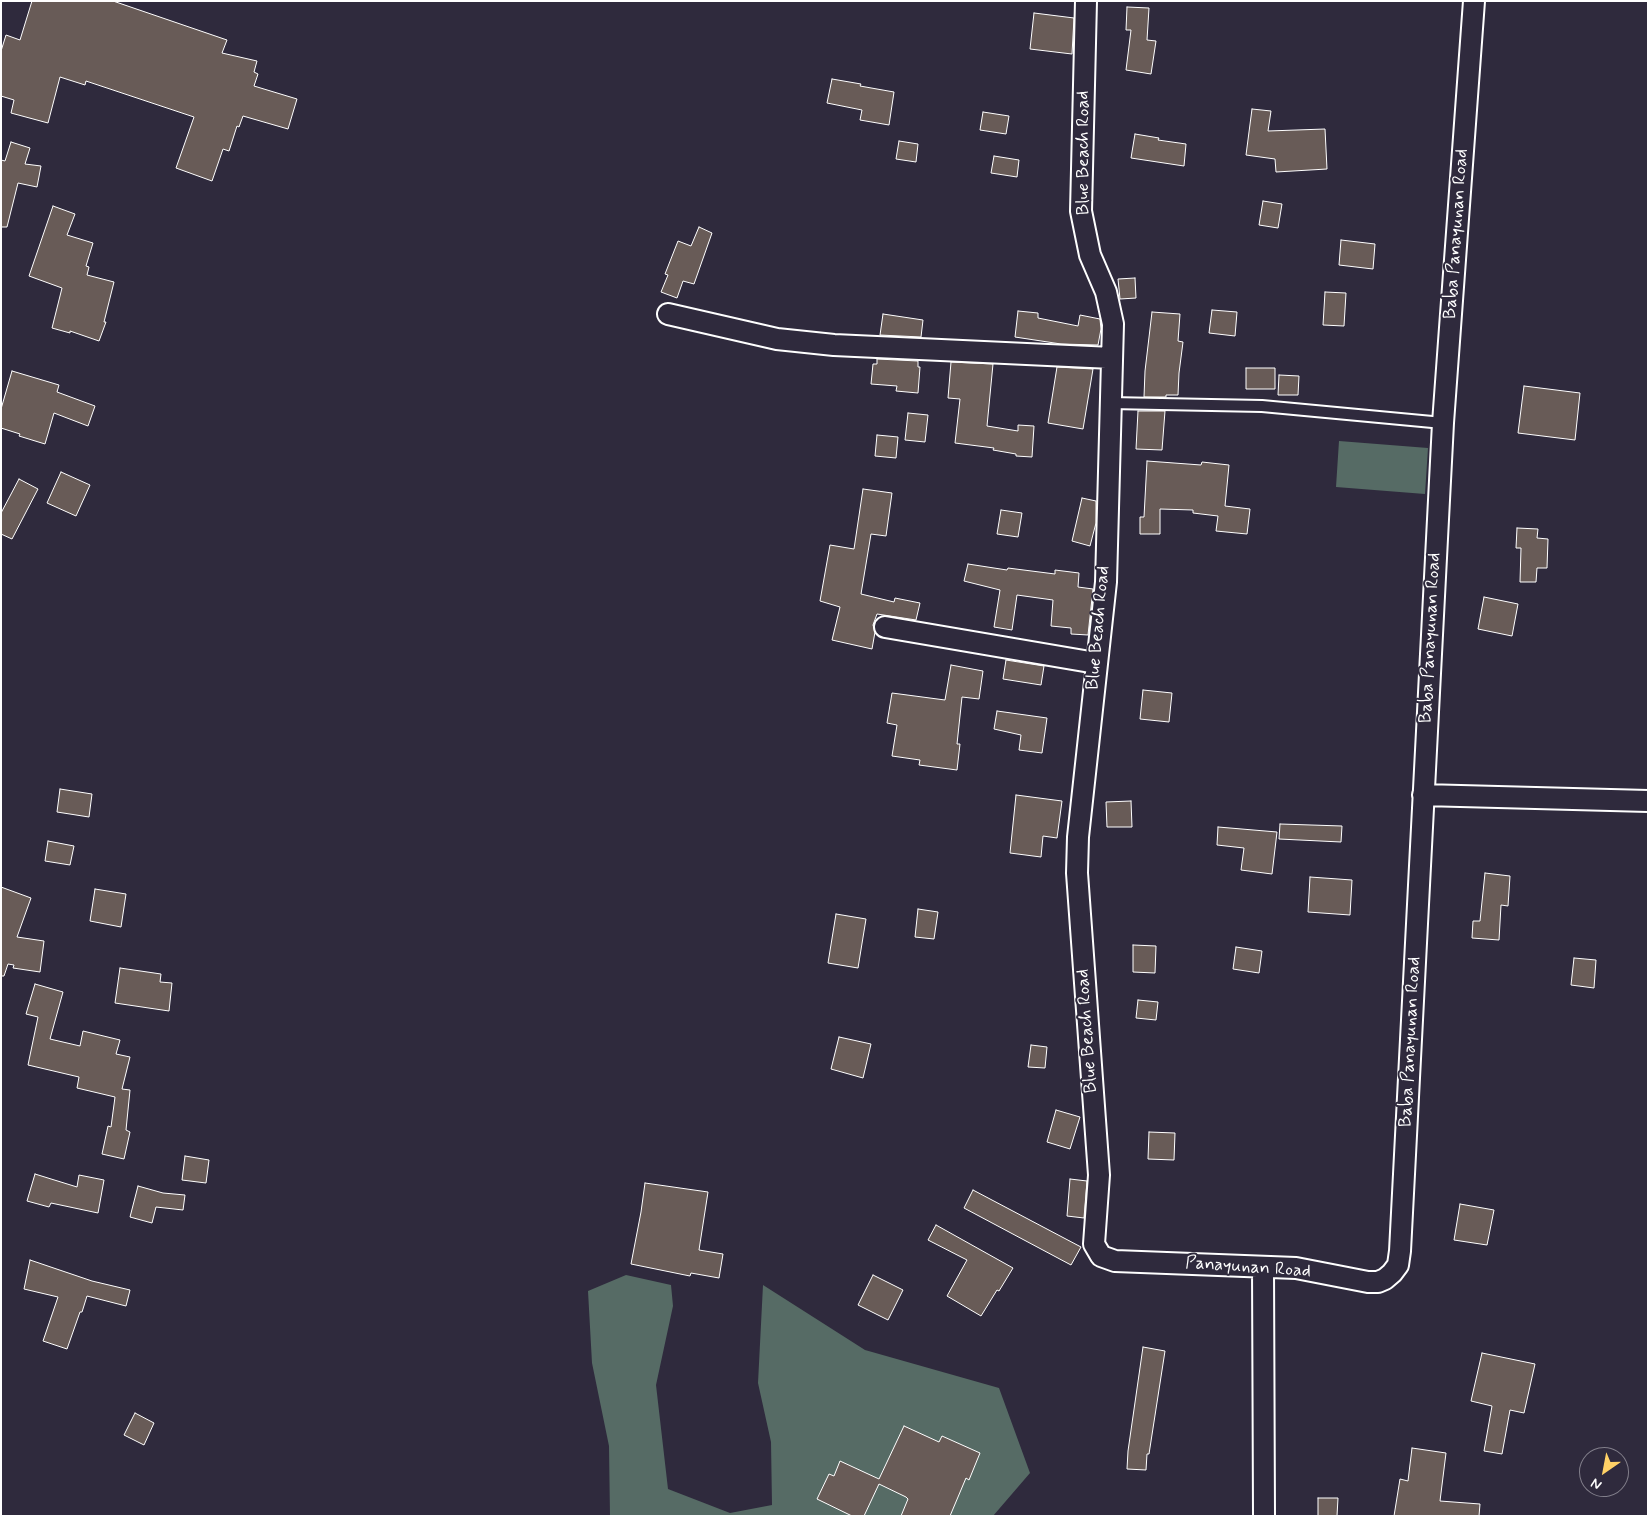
<!DOCTYPE html>
<html>
<head>
<meta charset="utf-8">
<style>
	body { margin:0 }
	#map { position:relative; width:1649px; height:1517px; overflow:hidden; background:#2f2a3d; font-family:Mynerve,sans-serif }
	canvas { display:block }
	.frame { position:absolute; inset:0; border:2px solid #fff; pointer-events:none }
	.north { position:absolute; left:1579px; top:1447px; width:50px; height:50px; box-sizing:border-box; background:#2f2a3d; border:1px solid #827f8b; border-radius:50%; rotate:213deg; font-size:14px; font-weight:700; line-height:20px; text-align:center; color:#fff }
	.north::after { content:''; display:block; margin:auto; width:18px; height:22px; background:#ffd166; clip-path:polygon(50% 0,100% 100%,50% 72%,0 100%) }
</style>
</head>
<body>
<div id="map">
<canvas width="1649" height="1517"></canvas>
<div class="frame"></div>
<div class="north">N</div>
</div>
<script>
const ctx = document.querySelector('canvas').getContext('2d');
ctx.lineJoin = 'round';
function fillPath(path, color) { ctx.fillStyle = color; ctx.fill(path, 'evenodd'); }
const toPath = rows => new Path2D(rows.map(r => 'M' + r).join(''));
function strokePath(path, color, width, dash) { ctx.strokeStyle = color; ctx.lineWidth = width; ctx.lineCap = dash ? 'butt' : 'round'; ctx.setLineDash(dash || []); ctx.stroke(path); }
function drawText(font, color, halo, rows, align = 'center') {
  ctx.font = font + ' Mynerve,sans-serif'; ctx.lineWidth = 4; ctx.setLineDash([]); ctx.textBaseline = 'middle'; ctx.strokeStyle = halo; ctx.fillStyle = color; for (const [text, x, y, turn = 0] of rows) {
    ctx.save(); ctx.translate(x, y); ctx.rotate((+turn || 0) * Math.PI / 180); ctx.textAlign = isNaN(turn) ? turn : align; if (halo) ctx.strokeText(text, 0, 0); ctx.fillText(text, 0, 0); ctx.restore();
  }
}
const green = toPath([
	[1339,441,1428,448,1425,494,1336,487],
	[626,1275,671,1285,673,1306,656,1385,668,1489,730,1513,772,1505,771,1442,758,1383,763,1285,865,1350,999,1388,1030,1473,993,1516,610,1516,609,1446,592,1363,588,1291]
]);
const building = toPath([
	[32,1,113,1,227,40,222,53,257,61,254,72,258,74,254,86,297,99,288,129,243,116,239,127,237,126,229,151,223,149,212,181,176,168,194,117,86,81,85,85,60,77,48,123,11,113,14,100,1,96,1,51,6,35,20,40,32,1],
	[1127,7,1149,8,1147,40,1156,41,1151,74,1126,70,1131,30,1126,30,1127,7],
	[1034,13,1074,18,1072,54,1030,49,1034,13],
	[832,79,861,84,860,86,894,92,889,125,860,120,862,110,827,103,832,79],
	[1252,109,1271,111,1268,131,1325,129,1327,169,1276,172,1275,159,1246,155,1252,109],
	[983,112,1009,116,1006,134,980,130,983,112],
	[1135,134,1159,138,1158,140,1186,144,1184,166,1131,158,1135,134],
	[899,141,918,144,916,162,896,159,899,141],
	[11,142,30,148,25,164,41,166,37,187,18,183,7,227,1,227,1,160,5,161,11,142],
	[994,156,1019,160,1017,177,991,173,994,156],
	[1263,201,1282,204,1278,228,1259,225,1263,201],
	[53,206,75,214,67,235,93,243,86,266,89,267,87,275,114,282,104,322,106,322,99,341,70,331,70,333,52,328,62,288,29,276,53,206],
	[699,227,712,233,694,284,683,281,677,298,661,292,668,275,665,274,678,241,691,246,699,227],
	[1341,240,1375,244,1373,269,1339,265,1341,240],
	[1135,278,1136,298,1120,299,1118,279,1135,278],
	[1325,292,1346,293,1344,326,1323,325,1325,292],
	[1212,310,1237,312,1235,336,1209,333,1212,310],
	[1018,311,1038,313,1038,318,1078,326,1080,315,1100,319,1101,329,1098,345,1061,344,1015,337,1018,311],
	[1152,312,1180,314,1178,341,1183,342,1179,373,1178,395,1166,395,1166,397,1144,397,1145,371,1152,312],
	[883,314,923,320,921,337,880,335,883,314],
	[877,359,918,361,918,367,920,367,918,393,896,391,897,386,871,384,873,364,877,364,877,359],
	[951,362,993,364,987,426,1018,431,1018,425,1034,426,1032,457,1016,456,1016,454,993,450,994,448,955,443,960,399,948,398,951,362],
	[1057,367,1093,369,1083,429,1048,423,1057,367],
	[1246,368,1275,368,1275,389,1246,389,1246,368],
	[12,371,59,385,57,392,95,406,88,426,54,413,45,444,19,436,20,434,1,428,1,409,12,371],
	[1279,375,1299,376,1298,395,1278,395,1279,375],
	[1524,386,1580,393,1575,440,1518,433,1524,386],
	[1138,411,1165,411,1162,450,1136,449,1138,411],
	[908,413,928,415,925,442,905,440,908,413],
	[877,435,898,437,896,458,875,456,877,435],
	[1147,461,1201,465,1202,462,1229,465,1225,506,1250,509,1247,534,1216,531,1218,516,1193,513,1193,510,1160,509,1160,534,1140,534,1140,517,1144,517,1147,461],
	[61,472,90,485,76,516,47,503,61,472],
	[19,479,38,489,12,539,1,534,1,513,19,479],
	[863,489,892,493,886,536,871,534,861,594,894,602,895,598,920,603,916,620,877,614,873,625,875,632,872,649,832,640,840,607,820,601,830,545,854,549,863,489],
	[1082,498,1096,501,1096,523,1090,546,1072,541,1082,498],
	[1001,510,1022,513,1018,537,997,534,1001,510],
	[1517,528,1538,529,1537,538,1548,539,1547,568,1537,568,1536,582,1520,582,1521,548,1516,548,1517,528],
	[968,564,1007,570,1008,568,1055,574,1055,570,1079,573,1078,587,1093,589,1088,635,1071,634,1071,628,1051,626,1053,600,1017,595,1012,630,994,627,1000,590,964,581,968,564],
	[1484,597,1518,604,1512,636,1478,629,1484,597],
	[1006,660,1044,666,1041,685,1003,679,1006,660],
	[951,665,983,671,979,699,962,697,957,744,960,744,957,770,919,765,920,760,892,756,897,725,887,723,892,693,945,700,951,665],
	[1143,690,1172,693,1169,722,1140,719,1143,690],
	[997,711,1047,718,1042,753,1019,750,1021,735,994,729,997,711],
	[60,789,92,794,89,817,57,812,60,789],
	[1016,795,1062,801,1057,838,1043,836,1041,857,1010,853,1016,795],
	[1131,801,1132,827,1107,827,1106,802,1131,801],
	[1280,824,1342,826,1341,842,1279,839,1280,824],
	[1218,827,1277,832,1272,874,1241,870,1244,848,1217,845,1218,827],
	[48,841,74,846,70,865,45,861,48,841],
	[1485,873,1510,876,1508,906,1501,905,1499,940,1472,938,1473,921,1480,921,1485,873],
	[1310,877,1352,880,1350,915,1308,912,1310,877],
	[1,887,31,898,17,937,44,941,40,972,13,968,14,965,8,964,4,976,1,976,1,887],
	[95,889,126,894,121,927,90,921,95,889],
	[918,909,938,912,934,939,915,937,918,909],
	[836,914,866,919,858,968,828,963,836,914],
	[1133,945,1156,946,1155,973,1133,972,1133,945],
	[1236,947,1262,951,1259,973,1233,969,1236,947],
	[1574,958,1596,960,1594,988,1571,985,1574,958],
	[120,968,161,974,160,982,172,983,169,1011,115,1003,120,968],
	[35,984,63,992,50,1039,80,1046,83,1031,120,1040,116,1054,130,1057,122,1089,130,1090,126,1130,130,1132,124,1159,102,1154,108,1126,111,1127,115,1097,77,1088,79,1077,28,1065,38,1017,26,1014,35,984],
	[1138,1000,1158,1002,1156,1020,1136,1018,1138,1000],
	[839,1037,871,1044,863,1078,831,1069,839,1037],
	[1031,1045,1047,1047,1045,1068,1028,1067,1031,1045],
	[1056,1110,1080,1117,1070,1149,1047,1142,1056,1110],
	[1149,1132,1175,1133,1174,1160,1148,1159,1149,1132],
	[185,1156,209,1160,206,1183,182,1180,185,1156],
	[35,1174,77,1187,79,1175,104,1180,98,1213,51,1203,49,1207,27,1201,35,1174],
	[1070,1179,1087,1181,1084,1218,1067,1216,1070,1179],
	[645,1183,708,1192,699,1250,723,1254,719,1278,691,1273,690,1276,631,1264,641,1212,645,1183],
	[138,1186,163,1193,185,1195,183,1210,156,1207,152,1223,130,1217,138,1186],
	[973,1190,1081,1247,1071,1265,964,1208,973,1190],
	[1460,1204,1494,1210,1487,1245,1454,1240,1460,1204],
	[936,1225,1013,1268,999,1291,997,1290,981,1316,947,1296,967,1260,928,1240,936,1225],
	[30,1260,92,1281,130,1290,126,1306,87,1296,82,1312,80,1312,67,1349,43,1341,58,1297,24,1289,30,1260],
	[873,1275,903,1290,888,1320,858,1305,873,1275],
	[1143,1347,1165,1351,1149,1454,1147,1454,1146,1470,1127,1469,1128,1451,1143,1347],
	[1482,1353,1535,1364,1524,1413,1510,1410,1502,1454,1484,1451,1492,1406,1471,1401,1482,1353],
	[135,1413,154,1423,144,1445,124,1435,135,1413],
	[904,1426,939,1442,942,1436,980,1453,969,1480,966,1478,950,1516,901,1516,908,1499,906,1497,879,1484,864,1516,852,1516,817,1499,829,1474,834,1476,840,1461,879,1479,904,1426],
	[1412,1448,1446,1453,1440,1501,1480,1504,1479,1516,1394,1516,1400,1479,1408,1481,1412,1448],
	[1318,1498,1338,1498,1337,1516,1318,1516,1318,1498]
]);
const lane = toPath([
	[1110,403,1262,406,1443,423]
]);
const street = toPath([
	[1086,1,1081,211,1090,255,1106,292,1113,324,1106,582,1078,837,1077,873,1099,1175,1094,1244,1101,1256,1115,1261,1296,1268,1368,1282,1378,1282,1385,1279,1392,1273,1398,1265,1400,1251,1443,423,1474,1],
	[668,314,777,339,834,345,1112,358],
	[885,627,1096,663],
	[1423,795,1648,801],
	[1263,1267,1264,1516]
]);
const streetNames = [
	["Blue Beach Road",1084,153,-90],
	["Baba Panayunan Road",1457,234,-86],
	["Blue Beach Road",1099,628,-85],
	["Baba Panayunan Road",1431,638,-87],
	["Blue Beach Road",1088,1031,-94],
	["Baba Panayunan Road",1411,1042,-87],
	["Panayunan Road",1248,1268,4]
];
fillPath(green, '#566b65');
fillPath(building, '#685b57');
strokePath(building, '#fff', 1);
strokePath(lane, '#fff', 14);
strokePath(street, '#fff', 24);
strokePath(lane, '#2f2a3d', 10);
strokePath(street, '#2f2a3d', 20);
drawText('18px', '#fff', '#2f2a3d', streetNames);
</script>
</body>
</html>
